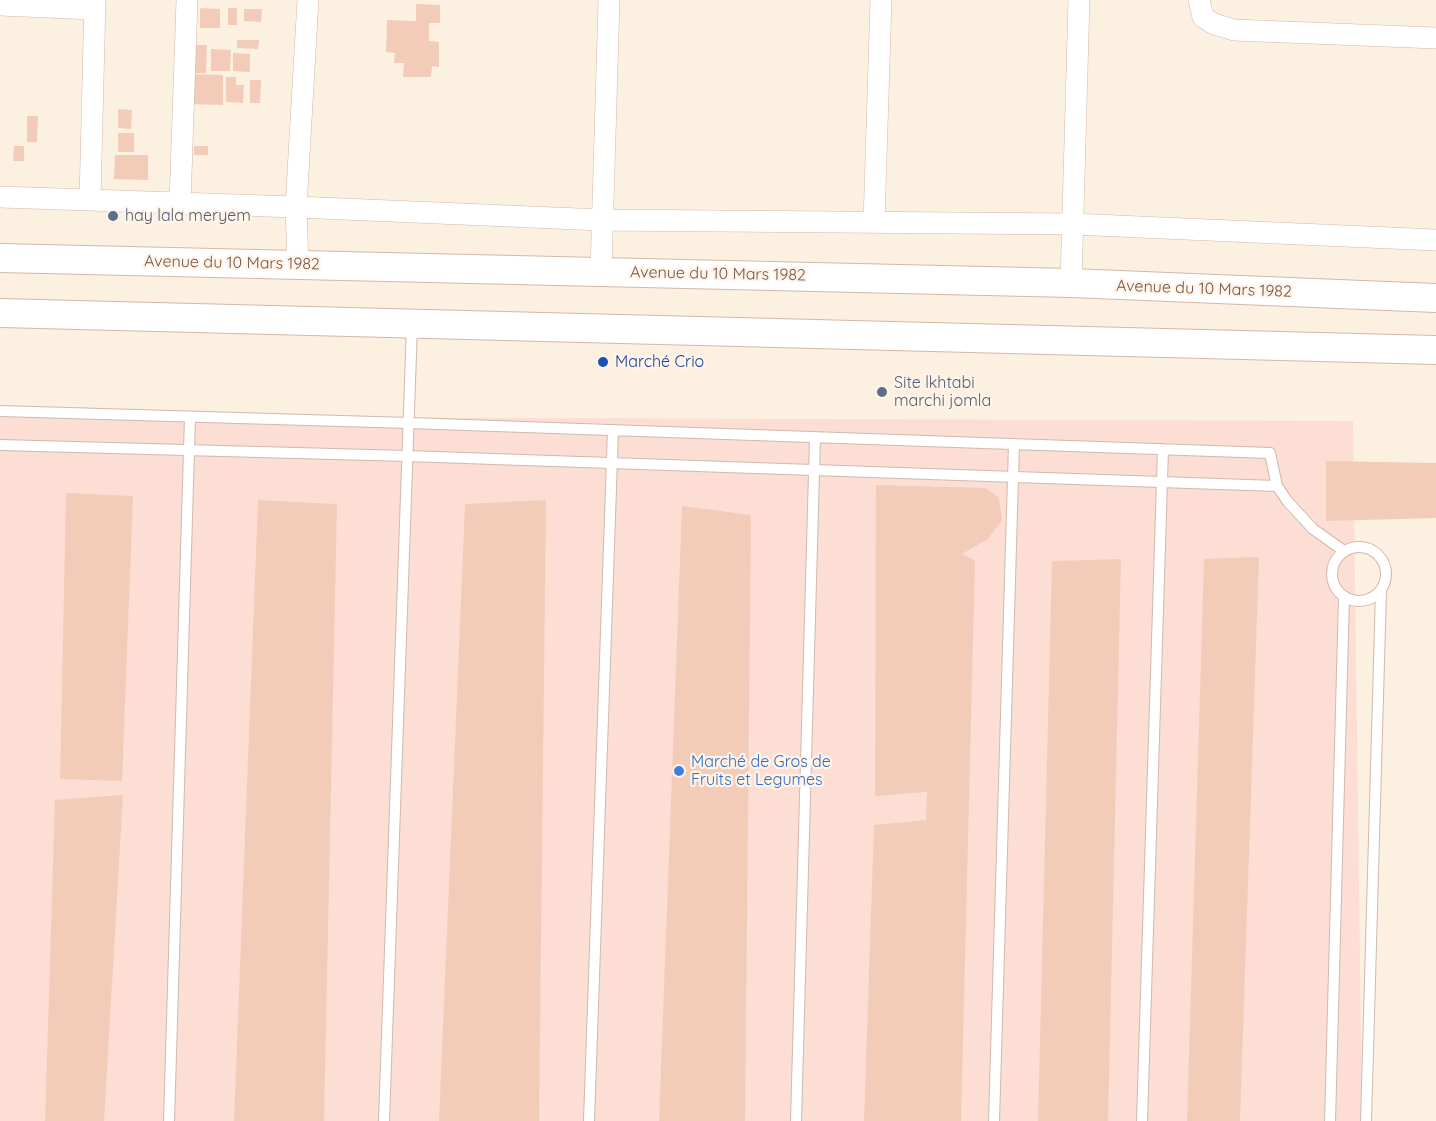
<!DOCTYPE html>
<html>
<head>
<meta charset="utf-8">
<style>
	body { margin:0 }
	canvas { display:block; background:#fcf0e1 }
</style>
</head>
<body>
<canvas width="1436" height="1121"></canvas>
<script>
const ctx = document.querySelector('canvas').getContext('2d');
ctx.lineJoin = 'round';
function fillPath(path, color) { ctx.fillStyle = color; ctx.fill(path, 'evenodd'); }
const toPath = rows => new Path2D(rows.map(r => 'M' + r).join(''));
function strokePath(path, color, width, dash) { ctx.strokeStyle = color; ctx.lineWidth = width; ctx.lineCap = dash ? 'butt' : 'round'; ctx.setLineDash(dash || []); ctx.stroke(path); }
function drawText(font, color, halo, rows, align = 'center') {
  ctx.font = font + ' Quicksand,sans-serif'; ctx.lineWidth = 4.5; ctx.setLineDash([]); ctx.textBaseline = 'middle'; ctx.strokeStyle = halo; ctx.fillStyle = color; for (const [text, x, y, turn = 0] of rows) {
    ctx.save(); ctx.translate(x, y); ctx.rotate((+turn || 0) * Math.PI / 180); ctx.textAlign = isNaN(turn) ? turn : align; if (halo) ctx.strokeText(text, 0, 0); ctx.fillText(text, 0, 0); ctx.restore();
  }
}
const commercial = toPath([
	[0,416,1353,421,1362,1121,0,1121]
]);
const building = toPath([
	[416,4,440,5,440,23,429,23,429,41,439,42,439,67,432,66,431,77,403,77,404,63,394,63,395,53,386,52,387,20,416,21],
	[200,8,220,9,220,28,200,28],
	[228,8,237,8,237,25,228,25],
	[244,9,262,9,261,22,244,21],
	[237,40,259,40,258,49,237,48],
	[189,45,207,45,206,73,188,73],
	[211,49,231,50,230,71,211,71],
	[233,53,250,54,250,72,233,71],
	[187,74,223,75,223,105,186,104],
	[226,77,236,77,236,85,244,85,243,103,226,102],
	[250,80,261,80,260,103,250,103],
	[118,109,132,110,131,129,118,128],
	[27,116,38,116,37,142,27,142],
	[118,133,134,133,134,152,118,152],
	[14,146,24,146,24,161,13,161],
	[194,146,208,146,208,155,194,155],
	[115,155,148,155,148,180,114,179],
	[1326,461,1436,463,1436,518,1326,521],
	[876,485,985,488,999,498,1002,520,988,539,962,554,975,561,961,1121,864,1121,874,825,926,820,927,792,875,796],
	[66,493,133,496,122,781,60,779],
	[258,500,337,504,324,1121,234,1121],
	[546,500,539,1121,439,1121,465,504],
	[682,506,751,515,745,1121,659,1121],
	[1259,557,1240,1121,1187,1121,1204,559],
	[1121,559,1108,1121,1038,1121,1052,561],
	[123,795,104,1121,45,1121,55,800]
]);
const lane = toPath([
	[0,411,409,423,1270,453,1277,486,1288,502,1313,529,1344,551],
	[0,445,407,456,1277,486],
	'1332 574a27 27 0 1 1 54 0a27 27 0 1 1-54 0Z',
	[169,1121,190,417],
	[384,1121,412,325],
	[589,1121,613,430],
	[796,1121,815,437],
	[994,1121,1014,444],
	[1142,1121,1163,449],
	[1330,1121,1344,597],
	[1366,1121,1381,591]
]);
const street = toPath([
	[1199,0,1203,17,1214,24,1234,30,1436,38],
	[0,5,94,9],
	[0,197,296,207,602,220,1072,224,1436,240],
	[90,200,95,0],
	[180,203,187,0],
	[874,222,881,0],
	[298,265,296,207,308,0],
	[601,271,609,0],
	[1071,283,1079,0]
]);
const secondary = toPath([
	[0,258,1071,283,1436,298],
	[0,313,1436,350]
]);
const markers = [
	[113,216,6,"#5c6f8a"],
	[603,362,6,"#1a4fb4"],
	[882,392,6,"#5c6f8a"],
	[679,771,6,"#3f7fe0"]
];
const serviceNames = [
	["hay lala meryem",125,216],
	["Site lkhtabi",894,383],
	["marchi jomla",894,401]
];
const streetNames = [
	["Avenue du 10 Mars 1982",232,263,1],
	["Avenue du 10 Mars 1982",718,274,1],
	["Avenue du 10 Mars 1982",1204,289,2]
];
const transitNames = [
	["Marché Crio",615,362]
];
const shopNames = [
	["Marché de Gros de",691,762],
	["Fruits et Legumes",691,780]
];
fillPath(commercial, '#fdded4');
fillPath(building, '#f2ccb8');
strokePath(lane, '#d0b9aa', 12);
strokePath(street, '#d0b9aa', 22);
strokePath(secondary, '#d3b8a7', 30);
strokePath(lane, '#fff', 10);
strokePath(street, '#fff', 21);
strokePath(secondary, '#fff', 28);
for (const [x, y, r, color] of markers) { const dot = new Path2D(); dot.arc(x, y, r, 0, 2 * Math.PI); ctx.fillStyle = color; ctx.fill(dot); strokePath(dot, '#fff4e7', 2); }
drawText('16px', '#4e5e75', '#fff4e7', serviceNames, 'left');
drawText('16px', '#745547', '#fff4e7', streetNames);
drawText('16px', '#164399', '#fff4e7', transitNames, 'left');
drawText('16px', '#366cbe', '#fff4e7', shopNames, 'left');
</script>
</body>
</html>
